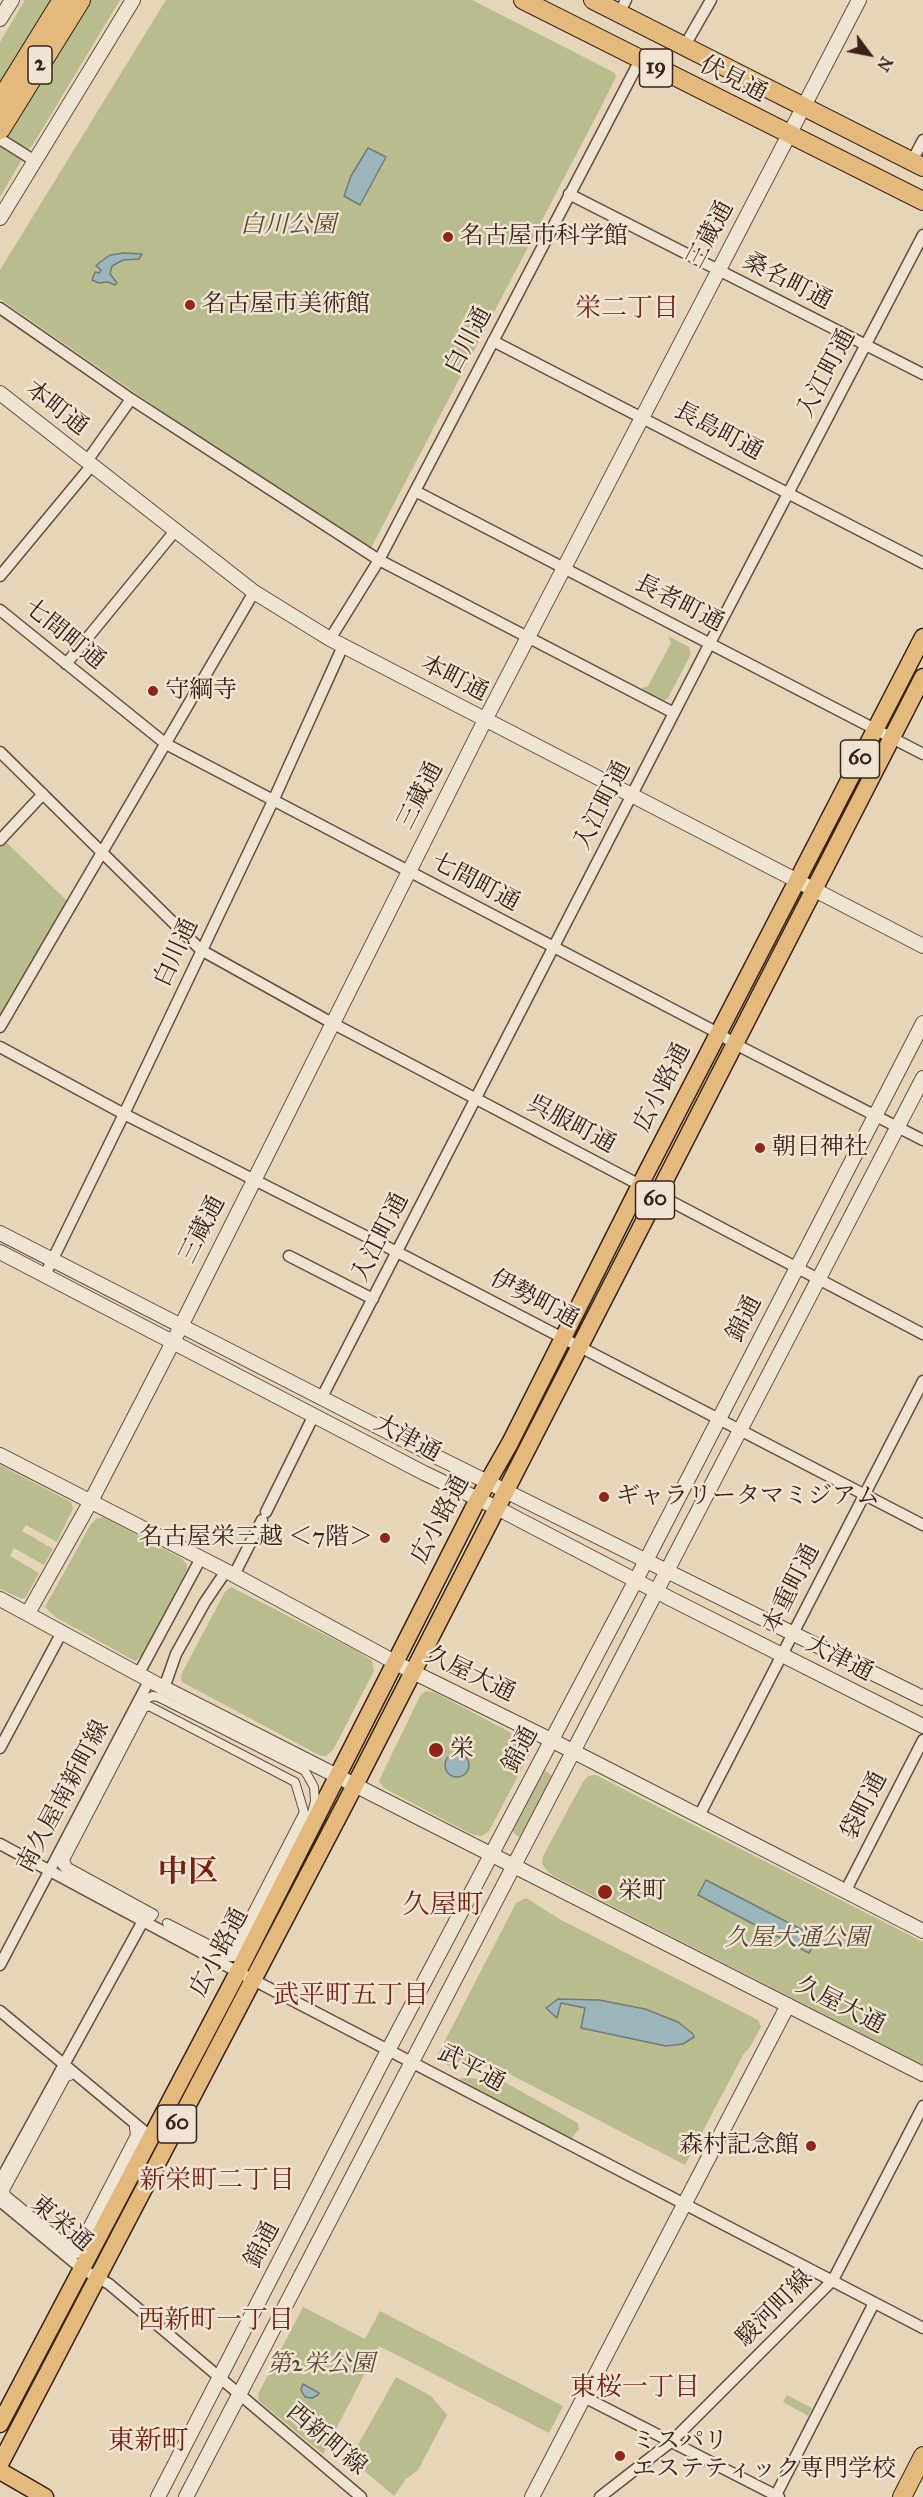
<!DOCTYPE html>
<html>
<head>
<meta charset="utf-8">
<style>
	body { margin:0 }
	#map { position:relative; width:923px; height:2497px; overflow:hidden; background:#e6d5b8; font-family:"IM FELL Great Primer",serif }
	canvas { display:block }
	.north { position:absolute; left:839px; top:24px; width:60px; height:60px; -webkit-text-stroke:4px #efe4d1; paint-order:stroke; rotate:122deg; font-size:16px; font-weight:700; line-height:24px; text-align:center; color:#3a2218 }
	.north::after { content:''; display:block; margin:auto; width:21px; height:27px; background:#3a2218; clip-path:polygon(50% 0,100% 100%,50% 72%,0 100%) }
</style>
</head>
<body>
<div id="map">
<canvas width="923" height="2497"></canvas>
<div class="north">N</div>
</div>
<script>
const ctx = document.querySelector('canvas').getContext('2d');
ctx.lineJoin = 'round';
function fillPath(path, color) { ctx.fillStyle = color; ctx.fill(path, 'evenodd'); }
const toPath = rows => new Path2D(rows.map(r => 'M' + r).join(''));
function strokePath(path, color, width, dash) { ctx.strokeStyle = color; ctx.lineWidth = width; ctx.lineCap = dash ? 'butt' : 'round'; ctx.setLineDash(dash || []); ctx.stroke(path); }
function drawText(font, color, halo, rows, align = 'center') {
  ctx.font = font + ' "IM FELL Great Primer","Noto Serif JP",serif'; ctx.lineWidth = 5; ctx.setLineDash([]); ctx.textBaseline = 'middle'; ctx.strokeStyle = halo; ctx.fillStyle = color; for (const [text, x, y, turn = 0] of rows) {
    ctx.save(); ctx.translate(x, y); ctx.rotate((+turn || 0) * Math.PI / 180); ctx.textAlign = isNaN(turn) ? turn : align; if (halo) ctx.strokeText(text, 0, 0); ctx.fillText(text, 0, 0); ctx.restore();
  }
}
const green = toPath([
	[25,0,120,0,32,146,28,149,0,134,0,42],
	[166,0,472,0,615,73,616,77,600,109,371,548,161,411,0,299,0,270],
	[0,145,19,157,21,161,0,197],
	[668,636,689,647,691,654,668,698,663,701,640,689,648,686,671,643],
	[5,841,65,899,67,903,0,1022,0,847],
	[0,1465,71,1502,73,1508,57,1542,26,1525,22,1531,53,1549,44,1565,14,1548,10,1556,39,1573,26,1597,22,1599,0,1589],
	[103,1517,181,1558,187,1565,187,1569,143,1654,135,1661,55,1617,45,1607,91,1524,96,1519],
	[231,1587,355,1650,372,1661,374,1671,333,1750,326,1756,321,1756,182,1682,181,1676,183,1671,225,1592],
	[427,1691,436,1693,506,1730,529,1745,529,1755,489,1831,482,1836,473,1835,384,1788,379,1781,421,1694],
	[546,1771,553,1777,522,1837,517,1836,511,1829,542,1772],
	[596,1775,923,1942,923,2065,550,1874,542,1864,543,1856,583,1782,588,1776],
	[526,1898,563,1921,758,2020,761,2027,750,2047,743,2055,685,2165,496,2067,449,2066,436,2058,516,1903],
	[461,2078,499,2079,578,2123,579,2129,571,2139,460,2081],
	[303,2307,365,2339,380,2311,563,2406,549,2433,379,2346,323,2454,259,2401,258,2394],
	[396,2377,431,2396,447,2415,418,2470,406,2479,394,2496,348,2457,359,2443],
	[787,2395,812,2408,808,2416,783,2402]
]);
const water = toPath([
	[368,148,386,157,360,205,344,196,351,176,368,148],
	[124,253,142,254,139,259,123,260,112,266,110,274,117,283,115,285,108,282,99,283,92,280,95,272,99,273,101,270,96,266,99,263,110,255,124,253],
	'445 1765a12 12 0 1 1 24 0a12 12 0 1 1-24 0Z',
	[706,1880,818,1938,809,1953,698,1895,706,1880],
	[558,1999,599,2000,645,2009,678,2022,693,2034,694,2037,683,2044,666,2046,581,2028,585,2008,561,2003,557,2018,546,2008,558,1999],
	[303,2384,319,2393,318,2395,312,2398,305,2397,301,2390,303,2384]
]);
const pedestrian = toPath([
	[153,1696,158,1697,305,1771,314,1787,315,1801,312,1813,242,1949,234,1957,223,1957,169,1928,167,1923,224,1952,234,1948,304,1812,295,1782,149,1706,144,1708,65,1860,68,1867,154,1914,152,1917,148,1916,70,1875,61,1864,142,1705,148,1698,153,1696],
	[65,2073,70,2076,66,2077,5,2190,6,2195,70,2247,77,2247,135,2135,134,2128,140,2136,85,2249,77,2254,69,2251,2,2197,0,2193,65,2073]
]);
const minor = toPath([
	[619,13,626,0],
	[684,47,711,0],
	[0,139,35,161],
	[912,161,923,140],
	[569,194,923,374],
	[0,308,131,399,379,560,674,713],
	[493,341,923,563],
	[87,461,131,399],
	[415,491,923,754],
	[0,576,92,465],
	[0,610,166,744,718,1033,735,1044,923,1140],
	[330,639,379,560,640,60],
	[66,664,175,531],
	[0,752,201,950,332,1023,923,1334],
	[0,840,43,794],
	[0,1027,254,592],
	[0,1047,124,1114,397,1252,923,1525],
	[289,1256,373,1299],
	[45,1275,124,1114,273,801,343,646],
	[322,1397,710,643,923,235],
	[266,1512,314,1415],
	[234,1575,262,1520],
	[138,1675,201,1558],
	[164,1688,176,1654,205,1602,226,1571],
	[0,1748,62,1632],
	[699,1816,923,1381],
	[0,1844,238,1972,923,2328],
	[845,1892,923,1740],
	[0,1965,149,1681],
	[0,2011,150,2136],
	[0,2181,143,1921],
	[0,2201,82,2269,109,2284,361,2497],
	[584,2397,779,2497],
	[600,2497,672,2441,833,2280,923,2106],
	[775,2497,874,2303]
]);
const tertiary = toPath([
	[0,19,12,0],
	[0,218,133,0],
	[0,393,254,592,330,639,923,946],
	[0,1233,433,1455,923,1698],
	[0,1252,424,1473,497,1508,671,1599,923,1726],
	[0,1455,234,1575,413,1672,551,1740,923,1931],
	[0,1599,164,1688,923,2074],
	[28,1613,91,1501,173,1342,485,720,859,0],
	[158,2497,382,2062,636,1580,923,1023],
	[186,2497,923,1078],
	[532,2497,788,2005]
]);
const primary = toPath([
	[0,2424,238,1972,477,1501,510,1443,640,1185,923,637],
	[0,2464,355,1785,923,677],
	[0,2471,45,2497]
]);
const trunk = toPath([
	[523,0,923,201],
	[593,0,923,167],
	[902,2497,923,2456]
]);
const motorway = toPath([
	[0,102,63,0],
	[0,129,80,0]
]);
const markers = [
	[448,237,6,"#8f2418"],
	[190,305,6,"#8f2418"],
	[153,691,6,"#8f2418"],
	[760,1148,6,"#8f2418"],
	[604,1497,6,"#8f2418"],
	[385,1538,6,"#8f2418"],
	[436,1750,8,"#8f2418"],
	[605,1892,8,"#8f2418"],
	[811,2146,6,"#8f2418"],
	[620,2456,6,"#8f2418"]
];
const shields = [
	[40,65,24],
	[656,68,33],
	[860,759,39],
	[655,1200,39],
	[177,2124,39]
];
const shieldNames = [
	["2",40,65],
	["19",656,68],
	["60",860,759],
	["60",655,1200],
	["60",177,2124]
];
const streetNames = [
	["伏見通",733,80,27],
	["三蔵通",711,235,-62],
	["桑名町通",787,282,27],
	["白川通",469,341,-62],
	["入江町通",827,374,-62],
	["本町通",56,409,38],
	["長島町通",718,432,28],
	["長者町通",679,604,27],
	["七間町通",64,635,39],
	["本町通",454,679,27],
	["三蔵通",421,796,-63],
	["入江町通",603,806,-63],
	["七間町通",475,883,28],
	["白川通",177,953,-65],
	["広小路通",663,1088,-63],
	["呉服町通",571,1125,28],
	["三蔵通",203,1230,-63],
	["入江町通",381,1238,-63],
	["伊勢町通",534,1300,28],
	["錦通",745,1319,-63],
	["大津通",407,1439,28],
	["広小路通",441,1520,-62],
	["本重町通",792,1589,-63],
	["大津通",839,1659,27],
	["久屋大通",470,1675,26],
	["錦通",521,1750,-62],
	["南久屋南新町線",64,1797,-62],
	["袋町通",865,1806,-63],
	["広小路通",220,1953,-62],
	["久屋大通",840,2006,27],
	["武平通",471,2069,28],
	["東栄通",61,2224,40],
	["錦通",263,2245,-63],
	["駿河町線",775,2309,-45],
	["西新町線",326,2440,40]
];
const parkNames = [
	["白川公園",288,226],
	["久屋大通公園",797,1939],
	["第2栄公園",321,2365]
];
const poiNames = [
	["名古屋市科学館",460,237],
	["名古屋市美術館",202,305],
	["守綱寺",165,691],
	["朝日神社",772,1148],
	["ギャラリータマミジアム",616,1497],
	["名古屋栄三越 ＜7階＞",373,1538,"right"],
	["栄",450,1750],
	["栄町",618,1892],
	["森村記念館",799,2146,"right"],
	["ミスパリ",632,2442],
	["エステティック専門学校",632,2470]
];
const neighbourhoodNames = [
	["栄二丁目",627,310],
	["武平町五丁目",351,1997],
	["新栄町二丁目",217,2182],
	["西新町一丁目",216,2322],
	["東桜一丁目",635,2389]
];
const quarterNames = [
	["久屋町",443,1906],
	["東新町",148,2442]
];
const districtNames = [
	["中区",188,1874]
];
fillPath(green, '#b9bc8c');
fillPath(water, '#9bb6ba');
strokePath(water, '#747b79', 1.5);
strokePath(pedestrian, '#654f40', 10);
strokePath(minor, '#654f40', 13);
strokePath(tertiary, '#654f40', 16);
strokePath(primary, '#3a2218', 19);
strokePath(trunk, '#3a2218', 20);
strokePath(motorway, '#3a2218', 22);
strokePath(pedestrian, '#efe4d1', 8);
strokePath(minor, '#efe4d1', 10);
strokePath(tertiary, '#efe4d1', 14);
strokePath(primary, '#e3ba7c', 16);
strokePath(trunk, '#e3ba7c', 18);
strokePath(motorway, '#e3ba7c', 20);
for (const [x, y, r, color] of markers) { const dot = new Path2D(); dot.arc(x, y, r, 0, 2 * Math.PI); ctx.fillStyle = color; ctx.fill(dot); strokePath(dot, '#efe4d1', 2); }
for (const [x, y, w] of shields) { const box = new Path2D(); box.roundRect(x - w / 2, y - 19, w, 38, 4.5); ctx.fillStyle = '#efe4d1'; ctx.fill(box); strokePath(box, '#3a2218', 1.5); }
drawText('bold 22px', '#3a2218', null, shieldNames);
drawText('24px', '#3a2218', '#efe4d1', streetNames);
drawText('italic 24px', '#5a4835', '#efe4d1', parkNames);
drawText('24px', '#3a2218', '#efe4d1', poiNames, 'left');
drawText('26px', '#7a1f14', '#efe4d1', neighbourhoodNames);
drawText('27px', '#7a1f14', '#efe4d1', quarterNames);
drawText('bold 30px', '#7a1f14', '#efe4d1', districtNames);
</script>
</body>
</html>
